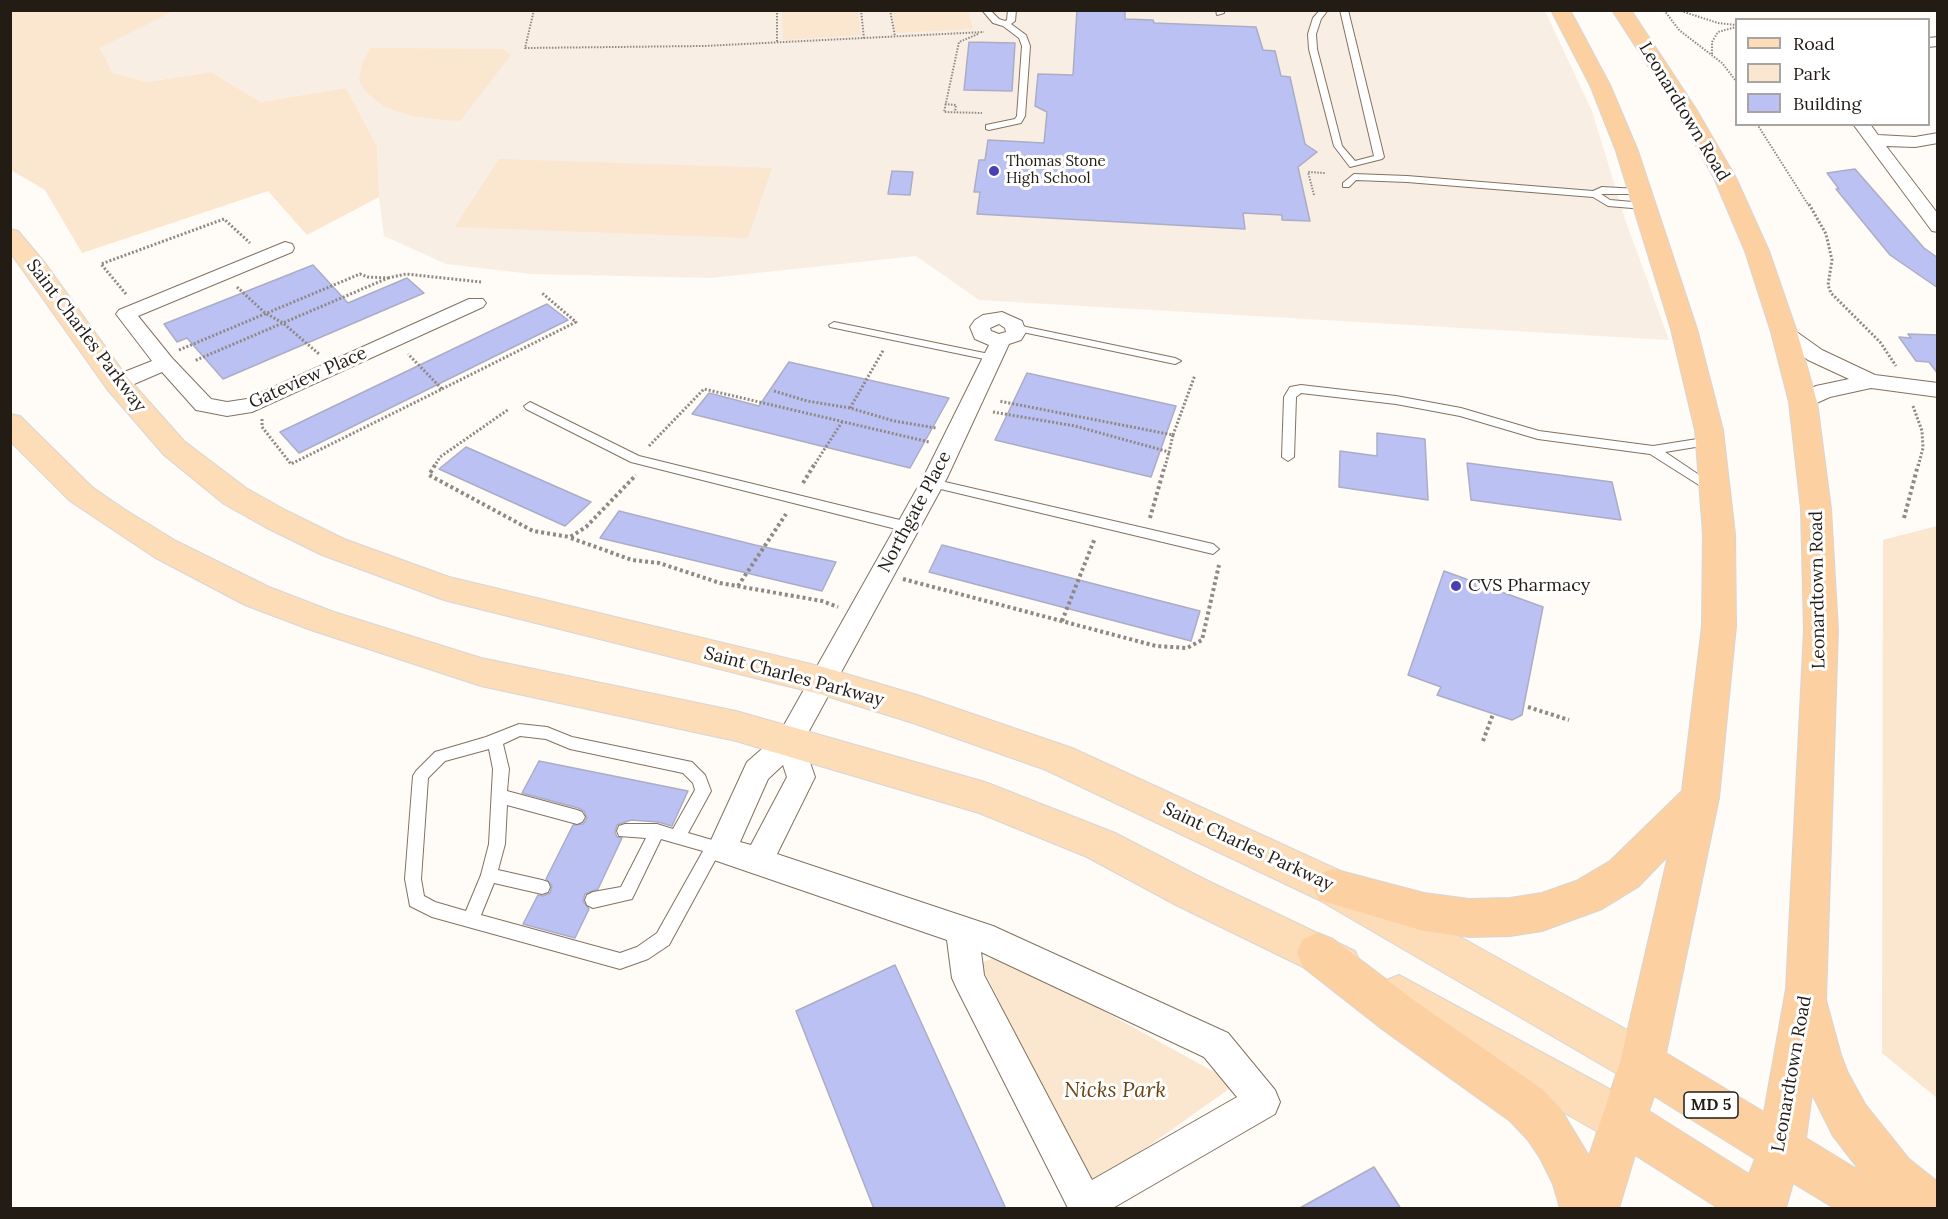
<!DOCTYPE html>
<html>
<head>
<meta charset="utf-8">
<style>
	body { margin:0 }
	#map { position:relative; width:1948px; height:1219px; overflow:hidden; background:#fffbf7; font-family:Lora,serif }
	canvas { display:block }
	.frame { position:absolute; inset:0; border:12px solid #231c15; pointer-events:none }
	.legend { position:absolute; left:1735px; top:18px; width:195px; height:108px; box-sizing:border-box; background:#fff; border:2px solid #a7a4a1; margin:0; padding:8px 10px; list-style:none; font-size:18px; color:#231c15 }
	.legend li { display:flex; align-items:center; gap:12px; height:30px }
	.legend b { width:30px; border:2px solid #a7a4a1 }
</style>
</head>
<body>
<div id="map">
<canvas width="1948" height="1219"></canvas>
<div class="frame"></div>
<ul class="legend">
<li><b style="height:8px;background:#fddcb8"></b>Road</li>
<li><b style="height:16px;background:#fbe6cf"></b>Park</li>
<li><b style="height:16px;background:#bcc1f4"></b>Building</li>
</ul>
</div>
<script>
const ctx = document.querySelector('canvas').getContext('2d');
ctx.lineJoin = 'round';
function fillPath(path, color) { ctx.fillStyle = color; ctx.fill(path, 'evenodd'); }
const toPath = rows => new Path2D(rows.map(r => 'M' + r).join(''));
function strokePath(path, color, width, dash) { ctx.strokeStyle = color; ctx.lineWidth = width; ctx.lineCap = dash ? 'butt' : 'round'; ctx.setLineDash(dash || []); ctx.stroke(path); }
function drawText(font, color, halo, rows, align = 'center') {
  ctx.font = font + ' Lora,serif'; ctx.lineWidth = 6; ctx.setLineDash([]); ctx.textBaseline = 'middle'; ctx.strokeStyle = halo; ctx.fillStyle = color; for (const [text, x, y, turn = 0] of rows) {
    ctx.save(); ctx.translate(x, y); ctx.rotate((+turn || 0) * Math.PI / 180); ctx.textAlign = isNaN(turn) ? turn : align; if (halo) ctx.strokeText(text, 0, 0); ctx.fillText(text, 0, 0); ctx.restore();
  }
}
const built = toPath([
	[173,10,1545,11,1592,111,1625,219,1669,340,979,300,916,256,710,278,532,274,446,264,384,236,379,197,377,146,346,88,259,102,211,72,147,82,113,73,100,48]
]);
const green = toPath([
	[11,10,173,11,100,48,113,73,147,82,211,72,260,102,346,88,377,146,379,197,307,235,268,191,82,253,45,190,11,170],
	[782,11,858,11,861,35,783,40],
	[892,11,968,11,973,29,896,33],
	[371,48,503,49,511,55,460,121,444,120,412,116,385,107,367,93,359,80,362,63],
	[499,159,772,168,748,238,455,227],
	[1937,526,1938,526,1937,1098,1882,1053,1883,540],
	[1002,955,1236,1084,1092,1186,980,963]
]);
const building = toPath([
	[1077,10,1125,10,1125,19,1153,20,1154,23,1256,27,1263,50,1275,51,1281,76,1290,77,1305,144,1317,152,1298,167,1310,221,1282,220,1282,215,1243,213,1245,229,977,214,980,192,974,192,979,160,985,160,988,140,1044,143,1047,112,1035,106,1038,74,1073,75,1077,10],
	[969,42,1015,43,1012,91,964,90,969,42],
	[1855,169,1924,248,1938,258,1938,288,1890,255,1836,189,1839,189,1827,173,1855,169],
	[892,171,913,172,910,195,888,194,892,171],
	[313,265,348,303,407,278,424,293,223,379,187,338,177,342,164,324,313,265],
	[547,304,568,320,299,453,280,432,547,304],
	[1908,334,1938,335,1938,374,1929,362,1916,361,1899,337,1911,338,1908,334],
	[789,362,860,378,949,398,910,468,692,414,709,393,759,406,789,362],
	[1027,373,1176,406,1151,477,995,440,1027,373],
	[1377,433,1425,439,1428,500,1339,487,1340,451,1377,456,1377,433],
	[466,447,591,502,565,526,439,469,466,447],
	[1467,463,1612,482,1621,520,1471,500,1467,463],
	[619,511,755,545,836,562,822,591,600,538,619,511],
	[942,545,1200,611,1191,641,929,572,942,545],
	[1444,571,1543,607,1522,715,1512,720,1437,695,1441,687,1408,675,1444,571],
	[539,761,688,791,672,826,658,822,631,820,617,825,615,832,617,837,622,838,598,889,585,894,583,901,589,909,575,938,523,924,538,895,543,896,550,893,552,886,546,879,573,825,583,824,587,818,584,811,578,808,522,793,539,761],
	[895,965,1006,1209,874,1209,796,1011,895,965],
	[1374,1167,1401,1209,1298,1209,1374,1167]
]);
const pathFar2 = toPath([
	[534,10,525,48,704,46,984,32],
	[777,10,777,43],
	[861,10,864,39],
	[890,10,895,36],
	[1664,10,1679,30,1722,63,1736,81],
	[1678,10,1718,23,1736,25],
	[978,34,959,42,944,112,982,113],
	[1712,54,1712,42,1718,32,1736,27],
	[945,104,956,105,955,112],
	[1757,124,1809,206],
	[1314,195,1308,172,1325,173]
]);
const pathFar1 = toPath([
	[1809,204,1826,234,1832,260,1828,285,1831,293,1880,342,1896,366],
	[388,278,406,274,481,282],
	[237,287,265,313,283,323,319,354],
	[126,294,101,264,224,219,250,243],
	[179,350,360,274,368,277,388,278,194,361],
	[442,389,576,322,542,293],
	[774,391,807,401,850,408,894,421,936,428],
	[1913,406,1922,431,1923,448,1918,467],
	[850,408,884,349],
	[993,412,1075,426,1169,452,1173,435,999,401],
	[262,419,262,427,291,464,442,389,408,354],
	[1173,435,1195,375],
	[649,446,704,389,929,442],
	[434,467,440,457,509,409],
	[813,467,842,422],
	[1165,467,1169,452]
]);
const path = toPath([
	[435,465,429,475,533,531,570,537,586,527,636,475],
	[803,483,814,465],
	[1150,518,1165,465],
	[1904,518,1918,465],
	[571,538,632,560,659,563,720,583,822,601,838,607],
	[903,579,1156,646,1187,648,1202,640,1219,565],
	[738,586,786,514],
	[1062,621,1095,538],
	[1528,707,1569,720],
	[1483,741,1493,714]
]);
const service = toPath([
	[982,10,990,10,999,19,1005,21,1007,20,1008,10,1016,10,1015,21,1011,24,1026,35,1030,46,1025,116,1021,123,989,130,986,129,986,125,1015,119,1017,116,1022,46,1019,38,1003,26,993,23,982,10],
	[1216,10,1224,10,1224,13,1217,15,1216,10],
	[1320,10,1328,10,1321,19,1316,34,1317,49,1342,146,1355,161,1374,156,1340,10,1348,10,1384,157,1382,159,1350,167,1334,146,1309,49,1308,34,1313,18,1320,10],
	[1354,174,1407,176,1593,191,1602,187,1638,189,1643,192,1641,194,1601,194,1610,200,1644,203,1649,206,1644,209,1608,206,1593,197,1407,182,1356,180,1349,187,1343,187,1343,183,1354,174],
	[834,322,994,355,1000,358,994,361,830,327,829,325,834,322],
	[1017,325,1175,358,1181,361,1175,364,1013,330,1012,328,1017,325],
	[1301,385,1396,396,1461,408,1539,431,1653,446,1710,437,1714,438,1716,441,1714,444,1665,452,1720,489,1714,493,1710,492,1650,454,1538,439,1460,416,1396,404,1301,393,1296,397,1294,457,1288,461,1282,457,1284,397,1290,387,1301,385],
	[530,402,639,456,908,522,914,527,908,532,631,462,526,409,524,406,530,402],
	[932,479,1213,544,1219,549,1213,554,928,486,926,483,928,480,932,479],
	[519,724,547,727,572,737,687,761,692,762,705,775,711,791,688,833,726,844,728,849,726,854,718,855,669,945,648,959,620,969,432,917,410,906,405,879,413,776,416,771,435,752,486,737,519,724],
	[520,736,546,739,570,749,683,773,693,783,695,790,673,829,657,824,625,824,619,826,617,831,619,836,646,838,621,887,593,892,587,895,585,900,587,905,593,908,632,899,661,839,703,851,657,933,637,947,620,953,481,915,494,883,542,894,548,892,550,887,548,882,542,880,498,870,505,844,507,805,577,824,582,822,585,817,582,812,577,810,507,791,509,769,503,744,520,736],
	[489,749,493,769,489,844,481,875,466,911,435,902,424,896,421,879,428,778,445,761,489,749]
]);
const minor = toPath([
	[1938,37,1938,46,1928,47,1928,38,1938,37],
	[1853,124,1870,124,1878,135,1915,137,1938,133,1938,143,1915,147,1886,146,1938,214,1938,232,1932,231,1853,124],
	[285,242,292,244,294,248,292,252,138,316,172,358,211,399,227,402,247,399,469,299,483,299,486,303,483,307,252,412,227,416,196,410,162,372,125,388,117,390,109,388,106,383,109,378,152,361,116,314,119,310,285,242],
	[1002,312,1022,321,1026,332,1021,340,1009,344,947,478,803,742,815,777,777,854,993,926,1228,1033,1275,1090,1280,1102,1275,1114,1113,1208,1068,1208,957,989,952,978,947,940,711,859,707,849,747,762,779,734,923,478,989,345,975,339,970,327,975,320,983,315,1002,312],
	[999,324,1005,328,1006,332,999,334,991,331,990,328,999,324],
	[783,765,787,777,751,845,740,842,768,779,783,765],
	[981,952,1204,1057,1237,1097,1092,1180,984,975,981,952],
	[1784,326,1791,328,1822,350,1875,375,1938,383,1938,397,1871,388,1830,397,1803,409,1795,407,1792,402,1795,397,1816,386,1849,379,1808,360,1777,336,1774,332,1777,328,1784,326]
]);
const primary = toPath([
	[10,229,18,231,45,263,127,377,184,441,246,488,287,511,344,539,449,577,823,667,917,695,1072,748,1347,874,1658,1047,1664,1063,1658,1079,1642,1085,1626,1079,1319,900,1046,770,913,723,823,695,444,600,322,555,265,527,224,504,164,455,107,389,10,252,10,229],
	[10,414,20,416,92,487,124,509,176,541,269,587,334,612,481,658,736,711,985,782,1115,833,1204,879,1355,951,1361,965,1355,979,1340,985,1176,905,1087,857,979,813,736,741,481,686,311,630,245,605,154,557,70,501,10,441,10,414],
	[1399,975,1639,1105,1646,1121,1639,1137,1623,1144,1607,1137,1384,1011,1378,996,1384,981,1399,975]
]);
const trunk = toPath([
	[1551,10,1570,10,1610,85,1638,151,1697,329,1723,430,1735,534,1736,626,1719,798,1666,1053,1764,1112,1786,989,1804,630,1801,509,1789,402,1771,332,1745,251,1714,178,1676,109,1612,10,1631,10,1696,109,1736,178,1769,251,1797,332,1817,402,1831,509,1838,630,1826,1000,1841,1055,1848,1073,1865,1104,1909,1159,1938,1182,1938,1208,1834,1208,1793,1183,1786,1208,1718,1208,1635,1155,1619,1208,1560,1208,1553,1184,1540,1158,1528,1140,1510,1121,1382,1029,1303,967,1297,953,1303,939,1318,933,1333,939,1412,999,1542,1089,1560,1108,1589,1156,1620,1063,1668,856,1638,887,1602,909,1542,931,1510,936,1469,937,1424,931,1319,900,1313,887,1319,874,1333,869,1424,893,1469,899,1510,898,1542,893,1576,881,1610,861,1682,791,1702,626,1703,534,1695,430,1671,329,1616,151,1590,85,1551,10],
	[1812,1094,1833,1136,1860,1171,1806,1138,1812,1094],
	[1654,1096,1755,1159,1749,1174,1649,1111,1654,1096]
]);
const markers = [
	[994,171,6,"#4940b7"],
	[1456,586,6,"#4940b7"]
];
const farPoinames = [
	["Thomas Stone",1006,162],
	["High School",1006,179]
];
const shields = [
	[1711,1105,54]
];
const shieldNames = [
	["MD 5",1711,1105]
];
const streetNames = [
	["Leonardtown Road",1684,112,59],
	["Saint Charles Parkway",86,336,53],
	["Gateview Place",308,378,-24],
	["Northgate Place",915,512,-62],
	["Leonardtown Road",1818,590,-91],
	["Saint Charles Parkway",794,677,15],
	["Saint Charles Parkway",1248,847,25],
	["Leonardtown Road",1792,1074,-80]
];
const poiNames = [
	["CVS Pharmacy",1468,586]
];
const nearParknames = [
	["Nicks Park",1115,1091]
];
fillPath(built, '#f9eee4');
fillPath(green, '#fbe6cf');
fillPath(building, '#bcc1f4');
strokePath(building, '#aaadc5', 1.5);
strokePath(service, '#847260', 2);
strokePath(minor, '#847260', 2);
strokePath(primary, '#d7d6d5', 2);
strokePath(trunk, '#d7d6d5', 2);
strokePath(pathFar2, '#8f8984', 2, [1.5, 1.5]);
strokePath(pathFar1, '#8f8984', 3, [2, 2]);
strokePath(path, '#8f8984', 4, [3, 3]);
fillPath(service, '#fff');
fillPath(minor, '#fff');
fillPath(primary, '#fddcb8');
fillPath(trunk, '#fcd0a0');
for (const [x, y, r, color] of markers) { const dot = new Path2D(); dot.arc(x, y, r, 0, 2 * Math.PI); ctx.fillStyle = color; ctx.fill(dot); strokePath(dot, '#fff', 2); }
drawText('15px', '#231c15', '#fff', farPoinames, 'left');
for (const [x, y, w] of shields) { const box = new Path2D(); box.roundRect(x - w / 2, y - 13, w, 26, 4.5); ctx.fillStyle = '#fff'; ctx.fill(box); strokePath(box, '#231c15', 1.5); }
drawText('bold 16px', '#231c15', null, shieldNames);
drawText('18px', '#231c15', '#fff', streetNames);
drawText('18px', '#231c15', '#fff', poiNames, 'left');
drawText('italic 21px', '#6a4514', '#fff', nearParknames);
</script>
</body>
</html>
